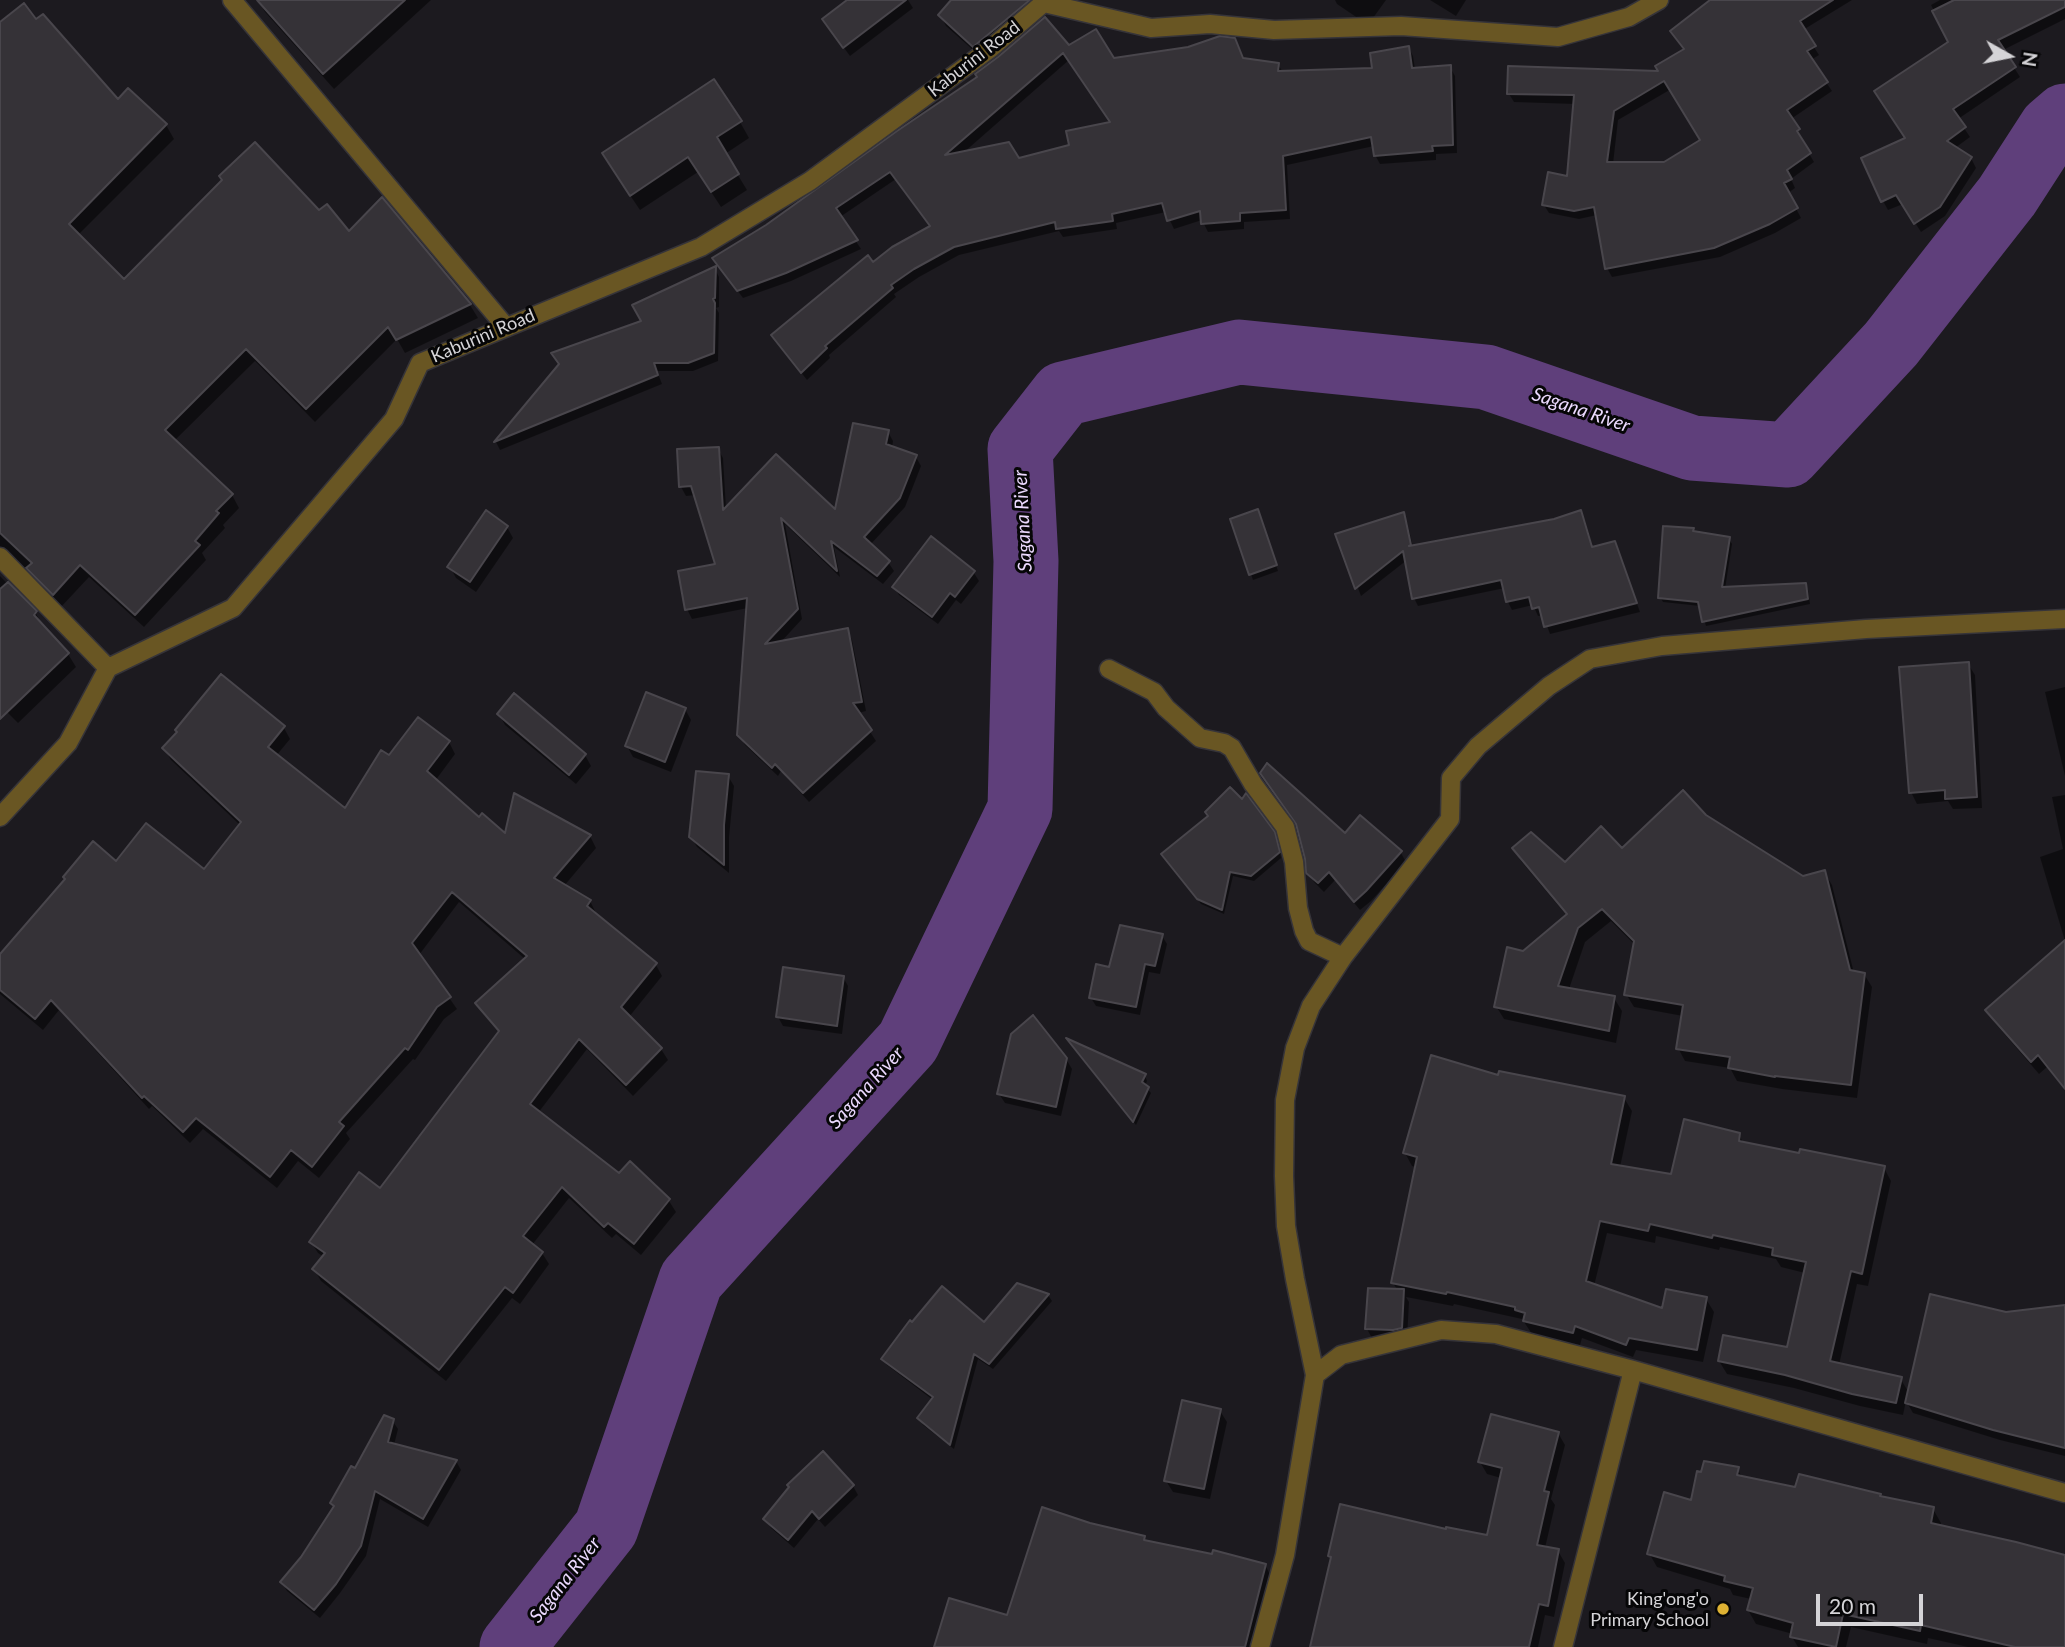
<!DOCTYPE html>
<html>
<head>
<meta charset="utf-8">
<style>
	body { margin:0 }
	#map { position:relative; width:2065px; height:1647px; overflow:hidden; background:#1c1a1f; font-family:Lato,sans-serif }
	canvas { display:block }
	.north { position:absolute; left:1974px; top:21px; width:70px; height:70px; -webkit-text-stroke:5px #060607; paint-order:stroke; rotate:99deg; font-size:19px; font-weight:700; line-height:28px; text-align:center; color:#d5d4d7 }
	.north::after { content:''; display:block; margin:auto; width:24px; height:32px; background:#d5d4d7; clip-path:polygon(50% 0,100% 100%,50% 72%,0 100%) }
	.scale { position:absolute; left:1816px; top:1594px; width:107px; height:32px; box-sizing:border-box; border:4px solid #d5d4d7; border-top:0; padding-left:9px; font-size:21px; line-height:24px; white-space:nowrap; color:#d5d4d7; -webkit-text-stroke:5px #060607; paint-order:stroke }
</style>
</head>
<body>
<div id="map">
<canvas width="2065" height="1647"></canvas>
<div class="north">N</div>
<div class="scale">20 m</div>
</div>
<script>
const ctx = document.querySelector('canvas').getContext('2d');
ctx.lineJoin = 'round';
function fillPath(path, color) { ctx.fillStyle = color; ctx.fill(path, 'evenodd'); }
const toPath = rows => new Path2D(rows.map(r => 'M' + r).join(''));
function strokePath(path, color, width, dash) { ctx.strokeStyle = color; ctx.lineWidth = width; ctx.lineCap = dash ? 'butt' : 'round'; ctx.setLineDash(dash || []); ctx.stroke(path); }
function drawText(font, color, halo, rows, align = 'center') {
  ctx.font = font + ' Lato,sans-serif'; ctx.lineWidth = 6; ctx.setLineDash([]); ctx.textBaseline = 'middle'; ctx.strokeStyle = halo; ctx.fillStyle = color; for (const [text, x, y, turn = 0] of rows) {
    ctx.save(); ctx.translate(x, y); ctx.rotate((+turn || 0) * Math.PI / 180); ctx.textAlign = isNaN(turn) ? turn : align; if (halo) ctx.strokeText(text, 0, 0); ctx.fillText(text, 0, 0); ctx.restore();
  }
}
const shadow = toPath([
	[258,0,431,0,334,89,265,12],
	[850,0,908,0,913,8,850,56,830,29],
	[953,0,1028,0,1035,12,981,57,946,26,940,15],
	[1335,0,1386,0,1368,25,1337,4],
	[1430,0,1466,0,1456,16],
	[1713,0,1852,0,1803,30,1819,55,1811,60,1832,91,1791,119,1803,139,1801,140,1814,162,1791,179,1795,188,1788,193,1801,218,1775,233,1720,257,1612,277,1607,268,1597,215,1579,219,1549,213,1544,205,1569,178,1575,104,1514,102,1509,94,1663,73,1686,50],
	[1673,88,1702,141,1665,164,1613,164,1618,120],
	[1940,0,2065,0,2065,19,2003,50,2020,77,1958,119,1970,137,1955,148,1971,158,1976,168,1945,216,1921,232,1903,204,1888,210,1883,201,1907,139,1950,42,1931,5],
	[36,22,118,102,128,90,166,125,174,139,78,235,124,282,319,213,348,233,382,200,470,305,478,318,405,353,397,339,315,422,255,361,174,441,232,495,239,508,223,525,225,528,202,553,206,560,144,627,89,577,61,607,17,562,6,559,0,562,0,24],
	[1234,39,1244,60,1278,65,1283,72,1374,70,1408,47,1413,56,1415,69,1450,67,1455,76,1457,153,1436,154,1436,160,1380,164,1375,155,1374,146,1287,165,1290,219,1244,222,1244,229,1208,232,1202,220,1174,229,1166,212,1116,223,1117,229,1063,237,1059,231,959,255,919,277,894,294,896,297,829,355,830,358,807,380,779,344,873,265,931,227,896,179,840,217,861,249,791,281,743,298,714,259,1068,47,1113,60],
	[1069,60,1112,123,1071,146,1018,160,962,154],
	[740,122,749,138,725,154,747,190,721,207,698,172,640,210,613,170],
	[715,269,719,277,719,307,716,308,719,313,718,361,693,371,657,371,662,384,500,450,496,442,561,365,643,322],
	[888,432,893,441,892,448,916,457,921,466,905,507,870,545,888,562,894,571,883,584,834,547,840,577,785,524,802,619,780,643,847,630,852,640,866,711,858,713,876,741,809,802,781,771,778,776,745,745,739,735,748,608,692,619,687,609,717,566,696,495,686,496,681,487,718,449,723,458,726,509,836,512],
	[1580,512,1585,520,1593,548,1618,551,1640,612,1550,634,1543,615,1538,616,1533,605,1512,610,1508,602,1505,588,1418,606,1414,598,1407,560,1361,596,1338,535,1403,514,1407,522,1413,547,1554,520],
	[1260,516,1278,571,1253,580,1232,520],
	[507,527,513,538,476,592,456,578,450,567],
	[1693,530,1695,533,1729,539,1732,544,1725,589,1805,585,1808,590,1810,604,1706,626,1700,606,1663,602,1660,597],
	[974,573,979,581,961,604,956,600,938,624,899,595,894,587],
	[0,576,35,612,43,626,68,654,76,667,18,723,0,705],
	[1968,664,1975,675,1982,808,1953,809,1948,801,1917,804,1911,792],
	[2065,687,2065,776,2045,692],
	[685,709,691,720,671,772,633,757,627,746],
	[499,714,585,755,591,766,576,784,505,725],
	[284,728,290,739,276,756,346,811,390,758,449,742,455,754,435,781,479,819,506,836,515,796,590,836,596,848,564,886,590,901,596,913,595,915,656,965,662,976,629,1017,661,1049,668,1060,633,1096,587,1049,538,1113,619,1175,630,1164,669,1201,676,1212,641,1255,616,1234,612,1238,569,1198,532,1245,542,1253,549,1264,520,1304,512,1298,446,1381,321,1281,314,1269,324,1257,318,1253,311,1242,380,1191,500,1033,484,1015,477,1004,525,959,459,902,419,955,457,1009,444,1019,415,1060,413,1059,346,1133,350,1139,319,1178,298,1161,277,1188,203,1129,190,1143,152,1106,149,1109,59,1010,43,1030,0,994,0,957,116,863,204,872,240,825,171,760,164,748],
	[728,776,734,786,729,837,729,873,697,847,691,837],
	[2065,795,2065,941,2040,857,2063,849,2052,797],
	[1705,816,1803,878,1824,872,1832,885,1854,973,1864,974,1872,987,1857,1098,1782,1089,1737,1081,1730,1068,1685,1061,1678,1048,1683,1016,1634,1007,1626,994,1635,945,1611,921,1585,942,1569,989,1614,998,1622,1011,1616,1043,1504,1019,1496,1006,1523,953,1567,916,1521,861,1514,849,1565,864,1622,851],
	[1210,817,1277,839,1281,858,1254,881,1233,876,1224,914,1201,904,1166,859],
	[1361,817,1401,853,1406,862,1371,901,1360,910,1335,880,1324,892,1314,882,1308,872],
	[1162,936,1167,944,1160,974,1149,972,1140,1015,1096,1006,1091,998,1111,969],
	[2065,942,2065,1090,2047,1067,2039,1074,1995,1023,1988,1010],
	[843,977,848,986,842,1034,783,1026,778,1017],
	[1070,1042,1145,1076,1147,1081,1145,1086,1151,1093,1136,1125],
	[1066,1059,1072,1069,1061,1116,1005,1103,999,1094],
	[1500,1077,1624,1098,1632,1111,1620,1167,1673,1176,1739,1135,1744,1144,1884,1168,1891,1181,1868,1286,1857,1284,1839,1365,1900,1378,1909,1393,2006,1314,2065,1307,2065,1456,2000,1440,1913,1413,1906,1401,1903,1415,1860,1406,1794,1388,1727,1374,1719,1361,1788,1349,1805,1273,1781,1267,1776,1259,1720,1247,1719,1250,1656,1236,1655,1243,1607,1233,1594,1286,1663,1311,1706,1299,1714,1312,1703,1362,1636,1350,1633,1357,1582,1338,1580,1345,1532,1334,1522,1319,1454,1304,1453,1306,1406,1297,1409,1302,1407,1339,1373,1340,1367,1329,1398,1291,1393,1283,1417,1167,1412,1166,1405,1153],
	[1048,1295,1052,1301,993,1369,978,1359,954,1449,923,1425,919,1418,933,1400,887,1365,883,1359,912,1325,984,1324],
	[1220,1411,1227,1422,1210,1499,1173,1492,1166,1481],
	[392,1420,398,1429,394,1445,456,1461,461,1470,428,1527,380,1499,366,1556,340,1593,320,1618,287,1591,282,1582,302,1558,335,1508,332,1503],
	[1558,1433,1565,1445,1551,1499,1555,1505,1545,1548,1558,1551,1565,1563,1554,1617,1545,1615,1538,1647,1311,1647,1332,1560,1329,1555,1447,1531,1488,1537,1501,1478,1487,1474,1480,1462],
	[1737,1469,1743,1478,1797,1489,1881,1497,1933,1509,1941,1523,1940,1527,2065,1557,2065,1647,1968,1647,1928,1638,1927,1644,1851,1627,1846,1647,1798,1647,1792,1637,1793,1634,1756,1624,1748,1610,1751,1599,1733,1595,1730,1589,1657,1567,1649,1553,1693,1502],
	[853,1486,858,1495,825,1527,818,1519,794,1548,771,1528,765,1519],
	[1089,1525,1144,1537,1147,1542,1265,1565,1272,1578,1254,1647,936,1647,1008,1618]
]);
const river = toPath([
	[512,1647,606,1528,691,1280,908,1042,1020,809,1026,561,1020,449,1063,394,1239,352,1486,377,1692,448,1788,455,1891,344,2007,196,2051,128,2065,116]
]);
const building = toPath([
	[257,0,405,0,323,74,257,0],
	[847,0,906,0,843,48,822,19,847,0],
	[951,0,1030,0,973,47,938,15,951,0],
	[1710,0,1833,0,1800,21,1816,46,1807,51,1828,82,1787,110,1800,129,1797,131,1811,153,1787,170,1792,179,1784,183,1798,208,1770,224,1714,248,1605,269,1594,207,1574,211,1542,205,1548,172,1567,176,1574,95,1507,94,1508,66,1658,71,1655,66,1684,49,1670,31,1710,0],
	[1664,81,1700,140,1664,162,1607,162,1614,111,1664,81],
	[1954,0,2065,0,2065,7,1998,40,2016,67,1953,109,1966,127,1947,141,1972,157,1940,207,1914,224,1896,195,1881,202,1861,158,1905,138,1874,91,1948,42,1932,11,1954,0],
	[24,3,36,19,43,14,118,99,128,88,167,124,69,224,124,279,222,180,219,176,255,142,319,210,327,204,349,231,382,197,471,304,396,340,388,327,306,409,246,349,165,430,233,494,216,511,219,513,195,541,200,545,135,615,80,565,53,595,26,568,32,563,0,533,0,22,24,3],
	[1045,17,1069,45,1096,29,1114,58,1188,47,1220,36,1235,38,1243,58,1279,63,1278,71,1372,68,1370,53,1409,46,1412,68,1451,65,1453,145,1432,146,1433,151,1374,156,1371,137,1283,156,1286,210,1240,213,1240,221,1201,224,1200,211,1167,221,1162,203,1112,214,1113,221,1056,229,1055,222,954,247,914,269,891,285,893,288,825,346,827,348,801,373,771,335,868,255,873,262,892,247,930,226,890,172,836,208,858,240,786,273,737,291,712,258,766,225,897,131,977,77,975,74,998,57,1045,17],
	[1063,53,1110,122,1066,131,1069,145,1019,158,1009,142,945,155,1063,53],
	[714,79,742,121,717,137,739,174,711,192,688,157,630,196,602,153,714,79],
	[716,266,715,298,713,299,715,303,714,353,688,363,654,363,658,375,494,442,559,364,551,353,641,321,632,305,716,266],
	[853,423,889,430,886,444,917,455,900,498,864,537,890,561,877,576,831,541,837,571,781,518,798,609,765,644,848,628,862,702,853,703,872,730,803,793,775,764,772,768,737,735,747,598,685,610,678,571,715,564,691,486,679,487,677,449,719,447,723,510,776,454,835,509,853,423],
	[1258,509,1277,565,1249,575,1230,519,1258,509],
	[486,510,508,526,470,582,447,567,486,510],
	[1581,510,1592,547,1615,541,1637,603,1544,627,1539,607,1532,609,1529,597,1506,602,1501,580,1412,599,1403,551,1355,589,1335,534,1404,512,1411,545,1409,546,1554,519,1581,510],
	[1663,526,1694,528,1693,531,1730,537,1722,587,1806,583,1808,599,1702,622,1698,602,1658,598,1663,526],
	[931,536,975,571,955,597,950,593,932,617,892,587,931,536],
	[8,582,37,611,34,615,69,653,0,719,0,589,8,582],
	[1969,662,1977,797,1945,799,1945,790,1909,793,1899,667,1969,662],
	[221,674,285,726,268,747,345,808,381,750,389,755,418,717,450,741,427,771,479,817,482,813,505,833,514,793,591,835,554,878,591,900,587,906,657,963,621,1007,662,1048,626,1085,579,1039,530,1104,619,1173,630,1161,670,1199,634,1244,608,1223,604,1227,562,1187,523,1236,543,1252,513,1293,505,1287,439,1370,312,1269,325,1253,309,1242,359,1172,380,1188,499,1031,475,1003,527,956,452,892,412,943,451,997,437,1007,408,1050,405,1048,339,1122,344,1126,312,1167,291,1150,270,1177,196,1118,183,1132,144,1096,142,1098,51,1000,35,1019,0,990,0,954,65,879,63,877,93,841,116,861,146,823,204,869,241,822,162,748,177,732,175,730,221,674],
	[646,692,686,708,665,762,625,746,646,692],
	[514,693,586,754,569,775,497,714,514,693],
	[1267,763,1345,833,1360,815,1402,851,1366,891,1354,902,1329,872,1318,883,1306,873,1305,859,1296,824,1260,773,1267,763],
	[696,771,729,774,724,825,724,865,689,837,696,771],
	[1230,787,1242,799,1246,793,1275,832,1280,852,1251,876,1230,872,1222,910,1197,899,1161,854,1208,816,1205,812,1230,787],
	[1683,790,1706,815,1803,876,1825,870,1850,970,1865,973,1851,1085,1775,1076,1775,1077,1728,1068,1730,1057,1676,1049,1683,1005,1624,995,1634,941,1602,909,1578,928,1558,986,1615,996,1609,1031,1494,1007,1507,947,1523,951,1567,914,1512,848,1531,832,1565,862,1601,826,1622,848,1683,790],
	[1120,925,1163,934,1155,966,1145,964,1136,1007,1089,998,1096,964,1109,967,1120,925],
	[2065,940,2065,1089,2038,1055,2031,1062,1985,1010,2065,940],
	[783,967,844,976,837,1026,776,1017,783,967],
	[1033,1015,1067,1058,1056,1107,997,1094,1011,1034,1033,1015],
	[1066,1038,1146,1074,1142,1082,1149,1087,1133,1122,1066,1038],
	[1431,1055,1498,1075,1499,1071,1625,1096,1611,1164,1671,1174,1684,1119,1740,1133,1739,1141,1799,1153,1800,1149,1885,1166,1862,1274,1851,1271,1830,1361,1902,1377,1896,1403,1852,1394,1785,1375,1718,1361,1723,1335,1787,1347,1806,1262,1772,1255,1773,1248,1713,1235,1712,1238,1650,1224,1648,1231,1600,1221,1586,1281,1662,1308,1666,1289,1707,1297,1697,1350,1629,1338,1626,1345,1575,1326,1573,1333,1523,1321,1525,1313,1515,1310,1515,1307,1447,1292,1446,1294,1391,1283,1417,1157,1403,1153,1431,1055],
	[1017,1283,1049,1294,989,1364,974,1354,950,1445,917,1418,933,1397,881,1359,910,1320,912,1322,942,1286,984,1322,1017,1283],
	[1368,1288,1404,1289,1402,1328,1393,1330,1365,1329,1368,1288],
	[1930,1294,2006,1312,2065,1305,2065,1448,1993,1430,1905,1403,1930,1294],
	[1182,1400,1221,1409,1204,1489,1164,1481,1182,1400],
	[1491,1414,1559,1432,1544,1491,1549,1492,1537,1545,1559,1549,1548,1606,1539,1604,1529,1647,1310,1647,1331,1557,1328,1556,1340,1504,1446,1529,1446,1527,1487,1535,1502,1468,1478,1462,1491,1414],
	[384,1415,394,1419,388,1442,457,1460,423,1519,375,1491,361,1546,336,1584,314,1610,280,1582,301,1557,334,1506,330,1503,351,1466,355,1468,384,1415],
	[823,1451,854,1485,819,1519,812,1511,788,1540,763,1519,789,1487,787,1485,823,1451],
	[1704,1461,1739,1467,1737,1475,1795,1487,1799,1474,1881,1494,1880,1496,1934,1507,1931,1523,2016,1542,2065,1555,2065,1647,2015,1647,1921,1625,1920,1631,1843,1614,1836,1647,1790,1637,1793,1623,1747,1610,1753,1588,1724,1581,1725,1576,1647,1554,1664,1492,1691,1500,1697,1471,1701,1472,1704,1461],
	[1042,1507,1090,1523,1145,1536,1144,1540,1212,1554,1213,1550,1266,1564,1245,1647,934,1647,949,1598,1007,1615,1042,1507]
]);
const minor = toPath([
	[232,0,506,327],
	[1044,3,1151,28,1210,24,1274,30,1401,26,1558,37,1629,17,1659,0],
	[0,557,108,668],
	[1109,669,1154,692,1166,708,1200,738,1224,743,1232,748,1253,784,1285,827,1294,862,1298,908,1304,931,1309,941,1343,957],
	[0,817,68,743,108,668,233,608,394,419,420,363,701,247,810,181,991,48,1047,0],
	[1315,1375,1295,1279,1286,1226,1284,1176,1285,1100,1295,1048,1311,1006,1343,957,1450,819,1451,778,1478,746,1549,686,1590,659,1662,646,1866,629,2065,619],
	[1260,1647,1285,1555,1315,1375,1341,1355,1441,1330,1496,1334,1633,1370,2065,1493],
	[1563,1647,1633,1370]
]);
const markers = [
	[1723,1609,7,"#ddb133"]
];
const streetNames = [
	["Kaburini Road",974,59,-38],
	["Kaburini Road",483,336,-23]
];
const poiNames = [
	["King'ong'o",1709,1599],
	["Primary School",1709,1620]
];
const waterNames = [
	["Sagana River",1581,410,19],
	["Sagana River",1023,521,-93],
	["Sagana River",866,1088,-48],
	["Sagana River",565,1580,-52]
];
fillPath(shadow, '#0007');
strokePath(river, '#5f3f7b', 65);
fillPath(building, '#353237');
strokePath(building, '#49464c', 2);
strokePath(minor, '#363439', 21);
strokePath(minor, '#695623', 18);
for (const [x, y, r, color] of markers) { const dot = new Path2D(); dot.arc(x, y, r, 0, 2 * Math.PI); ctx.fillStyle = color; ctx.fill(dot); strokePath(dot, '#060607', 2.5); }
drawText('18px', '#d5d4d7', '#060607', streetNames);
drawText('18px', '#d5d4d7', '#060607', poiNames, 'right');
drawText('italic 19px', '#ebd9fe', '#060607', waterNames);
</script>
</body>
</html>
